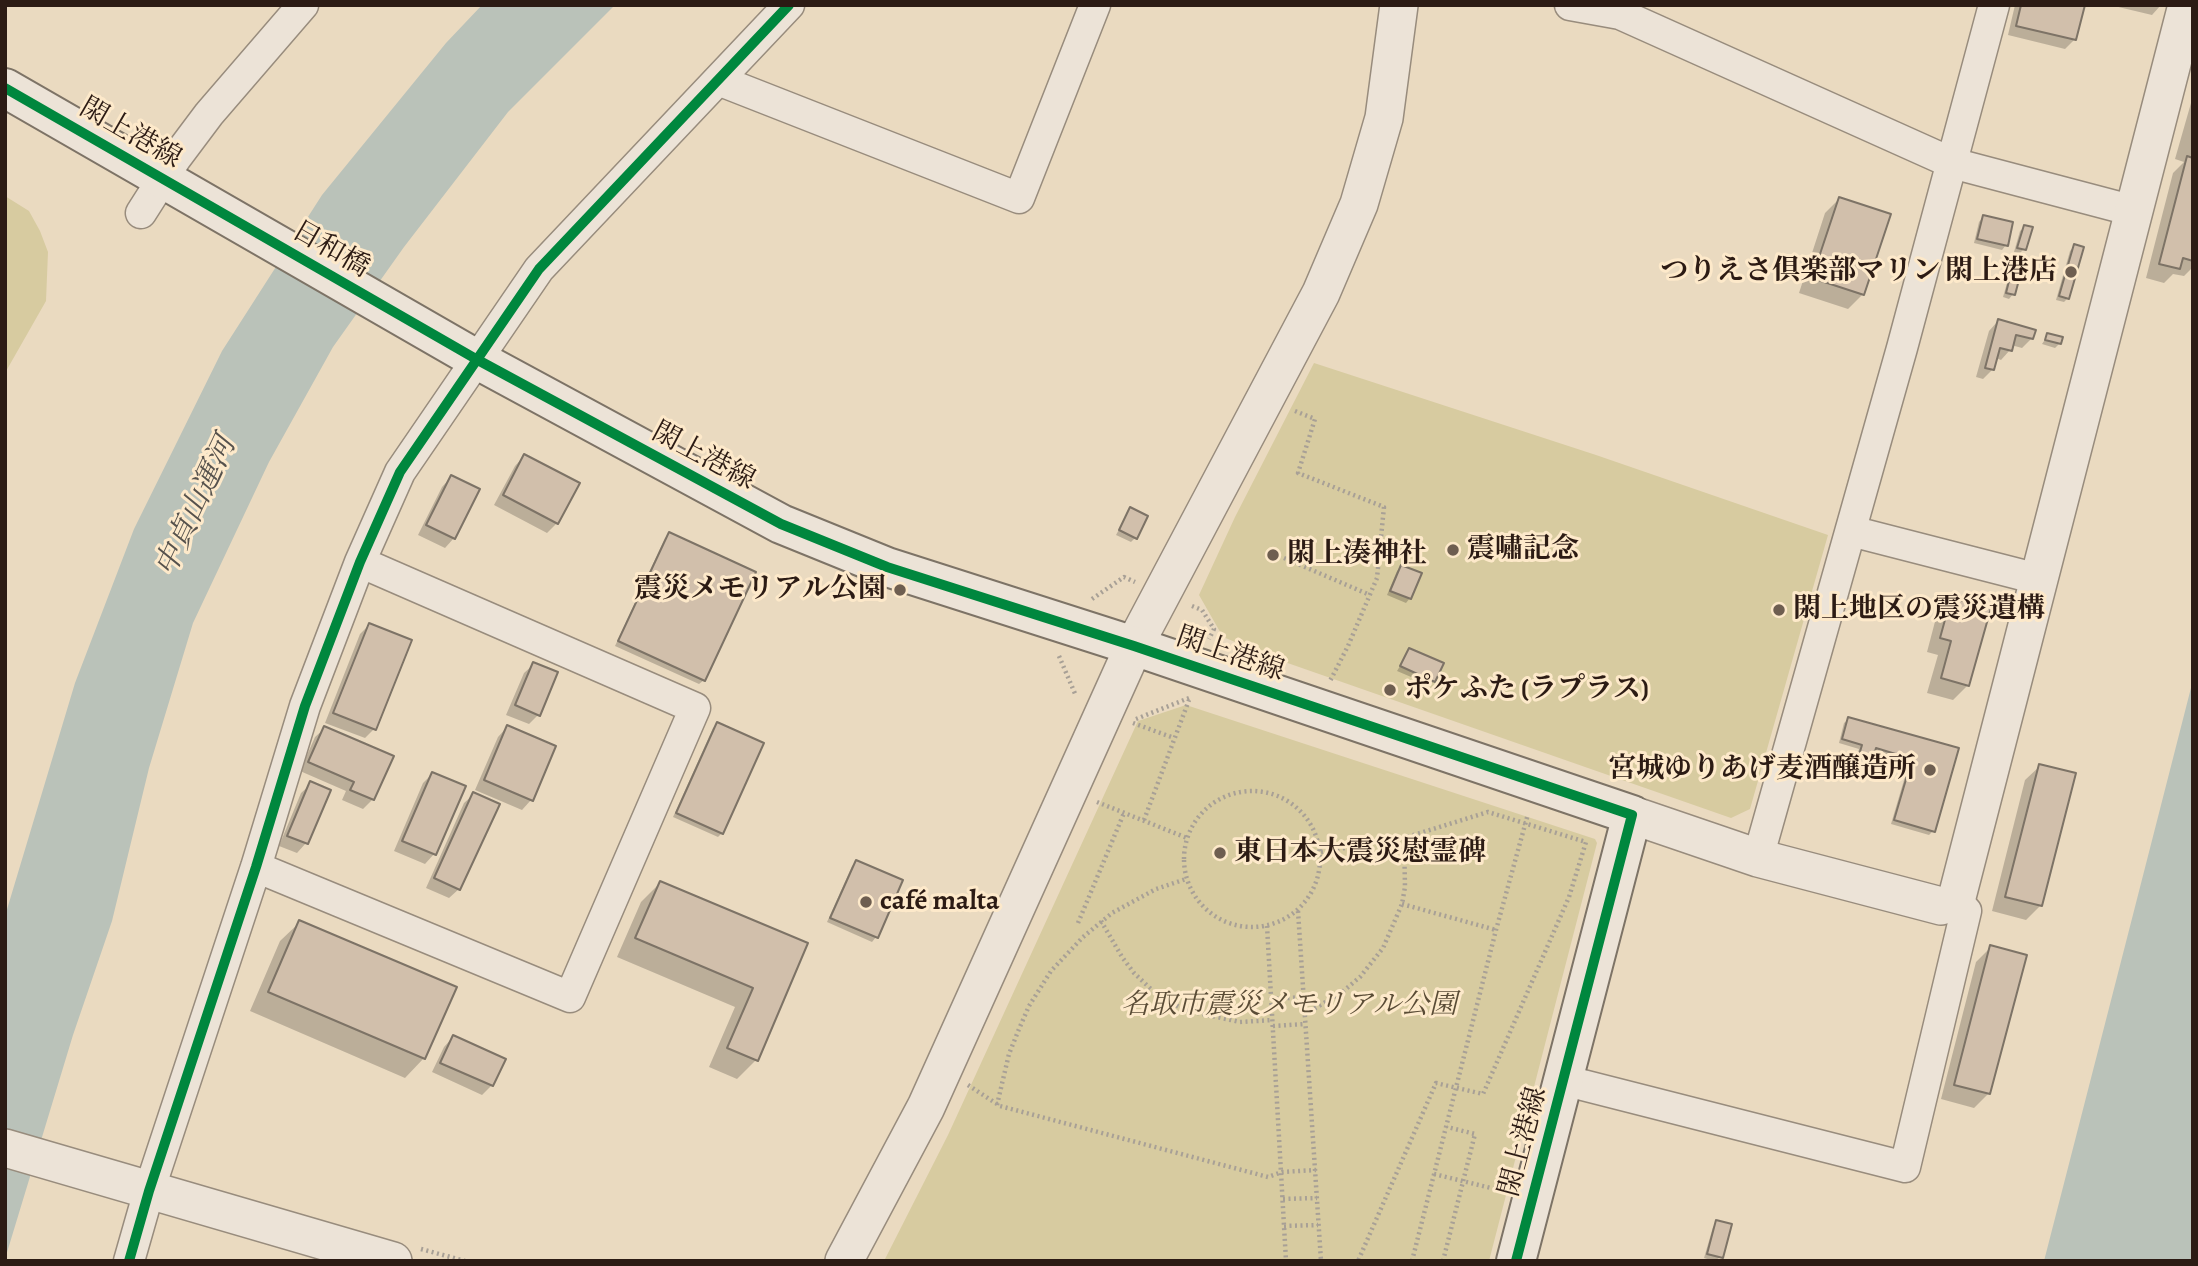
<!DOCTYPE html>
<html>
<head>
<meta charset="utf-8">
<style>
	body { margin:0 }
	#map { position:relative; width:2198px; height:1266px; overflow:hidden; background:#eadac0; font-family:Alegreya,serif }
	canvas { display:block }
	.frame { position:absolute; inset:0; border:7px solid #2c1b14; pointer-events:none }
</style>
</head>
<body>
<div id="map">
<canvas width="2198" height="1266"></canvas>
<div class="frame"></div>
</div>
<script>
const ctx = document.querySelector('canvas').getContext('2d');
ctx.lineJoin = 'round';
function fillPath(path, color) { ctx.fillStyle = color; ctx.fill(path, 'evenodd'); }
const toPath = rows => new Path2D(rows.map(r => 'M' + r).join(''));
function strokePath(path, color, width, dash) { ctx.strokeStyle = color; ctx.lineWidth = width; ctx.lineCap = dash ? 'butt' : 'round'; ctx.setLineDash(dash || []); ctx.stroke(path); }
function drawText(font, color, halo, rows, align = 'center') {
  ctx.font = font + ' Alegreya,"Noto Serif JP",serif'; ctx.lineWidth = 6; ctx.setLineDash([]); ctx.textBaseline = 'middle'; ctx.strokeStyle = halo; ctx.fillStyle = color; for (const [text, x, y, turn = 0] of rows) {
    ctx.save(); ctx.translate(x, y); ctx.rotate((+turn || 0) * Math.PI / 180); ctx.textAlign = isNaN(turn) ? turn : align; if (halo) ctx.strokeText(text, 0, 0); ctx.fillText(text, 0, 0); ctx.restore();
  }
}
const green = toPath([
	[5,196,29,211,40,231,48,252,46,301,5,373],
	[1314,363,1596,455,1828,535,1750,809,1731,818,1279,660,1223,637,1199,595,1235,517],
	[1186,705,1595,839,1597,843,1489,1261,884,1261,948,1135,1138,721]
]);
const water = toPath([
	[482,5,615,5,508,112,404,247,333,347,269,462,193,623,149,768,112,921,73,1035,5,1259,5,916,75,683,134,529,222,351,322,195,446,43],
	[2193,680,2193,1261,2044,1261,2126,942]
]);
const shadow = toPath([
	[2015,5,2083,5,2075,39,2065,49,2008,35],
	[2110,5,2161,5,2152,15],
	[2193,96,2193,267,2184,276,2173,274,2164,283,2146,278,2173,173,2184,162,2175,159],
	[1839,199,1863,294,1848,309,1799,293,1825,213],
	[1983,217,2006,245,2002,250,1974,243,1979,222],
	[2025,227,2024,249,2020,253,2014,252,2020,231],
	[2074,246,2068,298,2064,302,2056,300,2070,251],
	[2013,271,2013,294,2009,299,2003,297,2009,276],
	[1998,321,2031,339,2022,348,2011,345,2010,350,2001,360,1996,358,1993,369,1983,379,1976,377,1989,331],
	[2048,335,2060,343,2055,348,2042,344],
	[524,456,557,523,547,533,494,505,515,466],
	[451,477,454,538,445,548,418,535,442,487],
	[1130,509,1135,538,1131,542,1116,535],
	[669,534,704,680,699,684,615,646,665,538],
	[1402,567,1410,598,1406,603,1387,595,1397,571],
	[1951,600,1968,685,1953,700,1927,693,1938,655,1927,652,1937,614],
	[369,625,374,729,365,738,325,723,360,634],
	[1410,650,1434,681,1430,685,1397,671],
	[534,664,538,715,529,724,506,715,524,673],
	[1849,719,1956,749,1933,831,1929,835,1891,824,1909,763,1873,753,1867,762,1856,759,1859,749,1839,743,1844,723],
	[717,724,722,833,718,837,673,817,713,728],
	[507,727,554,747,531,800,522,810,475,790,498,737],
	[325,728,392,757,373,799,363,809,342,800,346,791,300,771,315,737],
	[2040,766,2041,905,2026,920,1992,911,2025,780],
	[432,774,434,854,425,864,394,851,423,783],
	[311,784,306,843,297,853,279,846,301,793],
	[474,794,459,889,449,898,426,888,464,803],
	[856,862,901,881,876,937,872,942,827,922,852,866],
	[660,883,805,944,756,1060,737,1079,709,1067,735,1007,617,957,641,902],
	[300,922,424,1058,405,1078,250,1011,280,941],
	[1991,947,1989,1093,1974,1108,1941,1099,1976,962],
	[453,1037,492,1085,482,1095,432,1072,444,1047],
	[1717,1222,1721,1257,1714,1261,1704,1258,1713,1227]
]);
const building = toPath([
	[2021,5,2085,5,2076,40,2016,26,2021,5],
	[2187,156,2193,158,2193,261,2183,258,2180,269,2159,264,2187,156],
	[1839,197,1891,214,1864,295,1812,278,1839,197],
	[1983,215,2013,222,2008,246,1977,239,1983,215],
	[2024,225,2033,227,2026,250,2017,248,2024,225],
	[2074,244,2084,247,2069,299,2059,296,2074,244],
	[2012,269,2021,272,2015,295,2006,293,2012,269],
	[1998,319,2036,330,2033,339,2016,335,2012,351,2000,348,1994,370,1985,368,1998,319],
	[2047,333,2063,337,2061,344,2045,340,2047,333],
	[524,454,580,483,558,524,503,495,524,454],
	[451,475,480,489,455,539,426,525,451,475],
	[1130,507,1148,516,1137,539,1119,530,1130,507],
	[669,532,756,572,705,681,618,641,669,532],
	[1271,551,1279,554,1276,561,1268,557,1271,551],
	[1401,565,1422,573,1411,599,1390,591,1401,565],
	[1951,598,1991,608,1969,686,1941,678,1951,641,1940,638,1951,598],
	[369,623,412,640,376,730,333,713,369,623],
	[1409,648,1444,663,1435,682,1400,666,1409,648],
	[533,662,558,672,540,716,515,705,533,662],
	[1848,717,1959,748,1935,832,1894,820,1912,759,1876,748,1873,758,1859,755,1862,745,1842,739,1848,717],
	[717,722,764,743,723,834,676,813,717,722],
	[507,725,556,746,533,801,484,780,507,725],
	[324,726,394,756,374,800,350,790,354,782,308,762,324,726],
	[2039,764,2076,773,2042,906,2005,897,2039,764],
	[432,772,466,786,436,855,402,841,432,772],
	[310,781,331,790,308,844,287,836,310,781],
	[473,792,500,804,460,890,434,878,473,792],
	[856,860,903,880,878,938,830,918,856,860],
	[660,881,808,943,758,1061,727,1048,753,988,635,938,660,881],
	[299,920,457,987,425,1059,268,992,299,920],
	[1990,945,2027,955,1990,1094,1954,1085,1990,945],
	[453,1035,506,1059,493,1086,440,1063,453,1035],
	[1716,1220,1732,1224,1723,1258,1707,1254,1716,1220]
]);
const path = toPath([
	[1295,411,1315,419,1298,473,1384,507,1377,578,1348,646,1330,681],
	[1284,558,1370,595],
	[1092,599,1124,577,1135,582],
	[1192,606,1202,610,1214,629,1209,639],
	[1059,656,1076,696],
	[1136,719,1189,698],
	[1133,723,1174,738],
	'1184 859a68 68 0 1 1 136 0a68 68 0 1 1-136 0Z',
	[1097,802,1187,838],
	[1144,820,1189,700],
	[1321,852,1404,838,1488,812,1586,842,1569,897,1483,1094,1436,1083,1358,1261],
	[1402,904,1496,930],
	[1298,911,1321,1261],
	[1101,921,1122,957,1134,973,1153,991,1184,1010,1240,1022,1273,1020],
	[1078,923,1124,813],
	[1267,926,1286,1261],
	[1271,999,1304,997],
	[1305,1014,1341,993,1360,977,1383,948,1402,904,1405,887,1404,838],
	[1273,1026,1305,1024],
	[968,1085,1000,1106,1268,1177,1282,1172,1316,1170],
	[997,1105,1009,1054,1019,1029,1029,1006,1051,971,1083,937,1112,913,1156,889,1186,879],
	[1434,1174,1503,1191],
	[1283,1199,1317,1198],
	[1284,1226,1318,1225],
	[421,1249,465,1261],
	[1412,1261,1496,930,1528,814],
	[1443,1261,1475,1134,1447,1127]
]);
const minor = toPath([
	[1570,5,1620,14,1952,163,2134,211],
	[718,80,1019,198,1095,5],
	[141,213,176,158,209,114,303,5],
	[1851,531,2038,579],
	[1758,858,1902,348,1994,5],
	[256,867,570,997,695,708,360,562],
	[1563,1080,1905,1167,1966,911,1956,901],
	[129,1261,149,1191,256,867,305,706,360,562,400,472,539,269,789,5]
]);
const tertiary = toPath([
	[1632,815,1758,858,1941,906,1956,901,2187,5],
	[5,1148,393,1261],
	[844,1261,926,1107,1134,646,1321,293,1359,204,1384,118,1399,5]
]);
const secondary = toPath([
	[5,88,476,359,781,524,887,567,1134,646,1632,815,1516,1261]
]);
const cycleway = toPath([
	[5,88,476,359,781,524,887,567,1134,646,1632,815,1516,1261],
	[129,1261,149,1191,256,867,305,706,360,562,400,472,539,269,789,5]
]);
const markers = [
	[2071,272,7,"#6e5e50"],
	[1453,550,7,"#6e5e50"],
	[1273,555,7,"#6e5e50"],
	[900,590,7,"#6e5e50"],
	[1779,610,7,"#6e5e50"],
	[1390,690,7,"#6e5e50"],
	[1930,770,7,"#6e5e50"],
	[1220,853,7,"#6e5e50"],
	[866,902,7,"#6e5e50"]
];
const streetNames = [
	["閖上港線",130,134,30],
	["日和橋",330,250,30],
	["閖上港線",703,457,28],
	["閖上港線",1230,655,19],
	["閖上港線",1524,1142,-75]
];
const poiNames = [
	["つりえさ倶楽部マリン 閖上港店",2057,272,"right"],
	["震嘯記念",1467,550],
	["閖上湊神社",1287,555],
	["震災メモリアル公園",886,590,"right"],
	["閖上地区の震災遺構",1793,610],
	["ポケふた (ラプラス)",1404,690],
	["宮城ゆりあげ麦酒醸造所",1916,770,"right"],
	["東日本大震災慰霊碑",1234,853],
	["café malta",880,902]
];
const parkNames = [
	["名取市震災メモリアル公園",1289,1006]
];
const waterNames = [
	["中貞山運河",197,507,-65]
];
fillPath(green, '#d7cba0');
fillPath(water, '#bac2b9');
fillPath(shadow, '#0003');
fillPath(building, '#d1bfab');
strokePath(building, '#7d7366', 2);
strokePath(minor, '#988c7d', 33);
strokePath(tertiary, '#988c7d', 40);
strokePath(secondary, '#7d7366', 42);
strokePath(path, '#a8a096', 4.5, [2, 3.5]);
strokePath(minor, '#ece3d7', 30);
strokePath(tertiary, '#ece3d7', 37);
strokePath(secondary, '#ece3d7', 38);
strokePath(cycleway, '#00873e', 10);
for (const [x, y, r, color] of markers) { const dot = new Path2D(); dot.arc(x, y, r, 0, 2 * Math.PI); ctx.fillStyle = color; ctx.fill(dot); strokePath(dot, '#fde9ca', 2.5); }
drawText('28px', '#2c1b14', '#fde9ca', streetNames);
drawText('bold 28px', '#2c1b14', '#fde9ca', poiNames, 'left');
drawText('italic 28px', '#5a4c36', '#fde9ca', parkNames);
drawText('italic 30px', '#56524d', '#fde9ca', waterNames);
</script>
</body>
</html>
